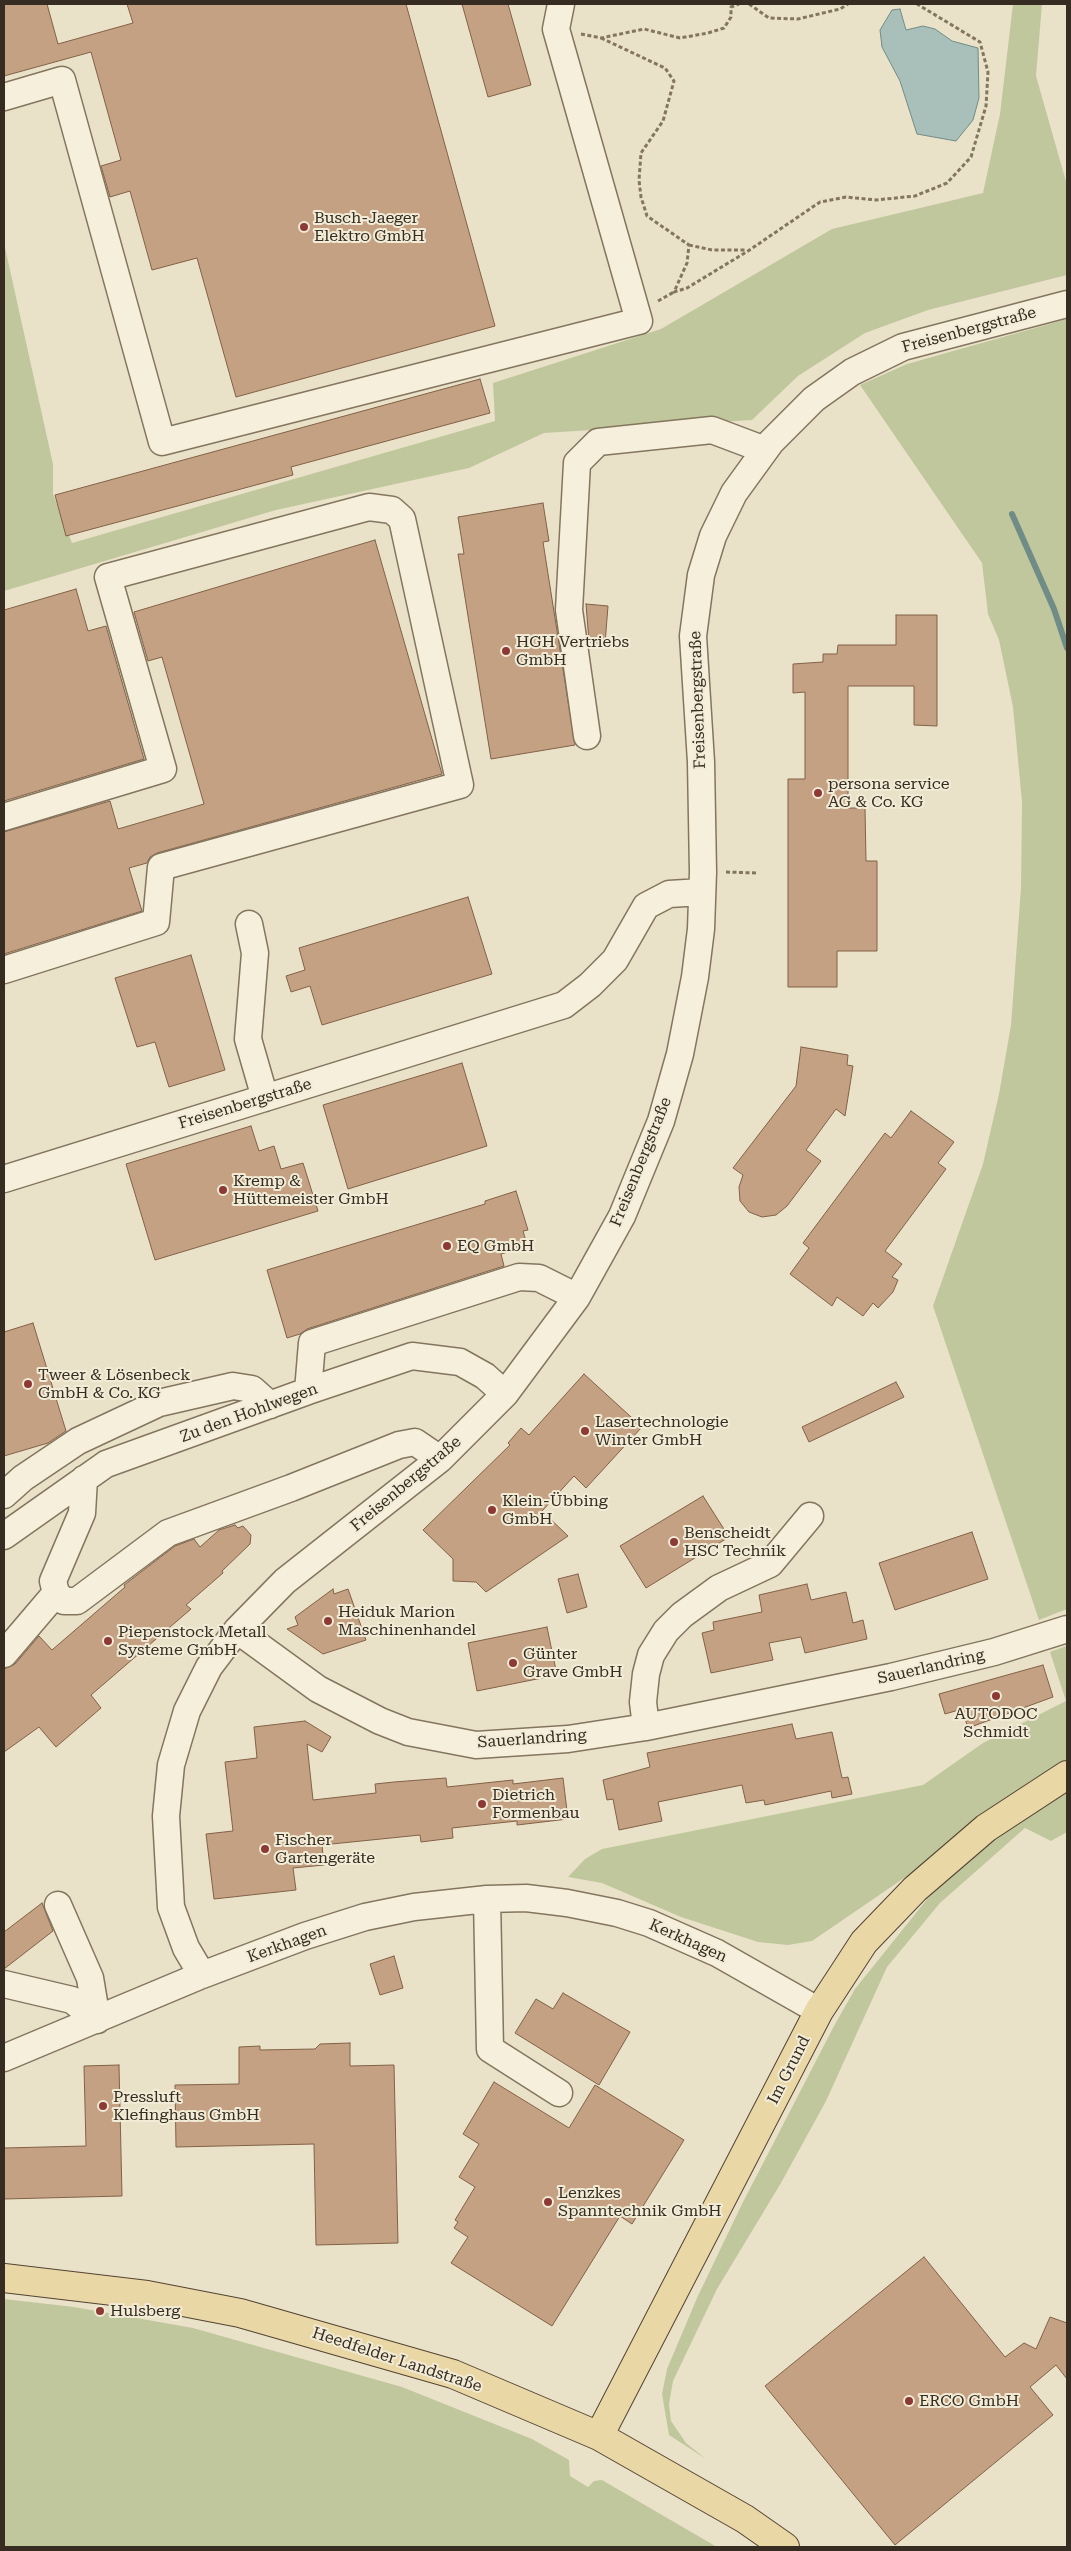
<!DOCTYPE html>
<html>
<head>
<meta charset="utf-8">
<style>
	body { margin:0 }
	#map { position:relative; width:1071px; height:2551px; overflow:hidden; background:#eae2c8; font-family:"Roboto Serif",serif }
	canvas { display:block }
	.frame { position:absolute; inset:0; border:5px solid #362c21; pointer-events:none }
</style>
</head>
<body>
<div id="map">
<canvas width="1071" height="2551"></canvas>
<div class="frame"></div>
</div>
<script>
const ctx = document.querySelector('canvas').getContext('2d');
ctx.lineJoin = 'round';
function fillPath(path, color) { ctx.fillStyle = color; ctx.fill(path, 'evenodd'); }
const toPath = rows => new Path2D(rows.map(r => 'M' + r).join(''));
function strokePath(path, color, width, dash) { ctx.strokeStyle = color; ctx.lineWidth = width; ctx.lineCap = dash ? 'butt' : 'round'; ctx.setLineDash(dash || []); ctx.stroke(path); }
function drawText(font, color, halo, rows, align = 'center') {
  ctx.font = font + ' "Roboto Serif",serif'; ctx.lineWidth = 4; ctx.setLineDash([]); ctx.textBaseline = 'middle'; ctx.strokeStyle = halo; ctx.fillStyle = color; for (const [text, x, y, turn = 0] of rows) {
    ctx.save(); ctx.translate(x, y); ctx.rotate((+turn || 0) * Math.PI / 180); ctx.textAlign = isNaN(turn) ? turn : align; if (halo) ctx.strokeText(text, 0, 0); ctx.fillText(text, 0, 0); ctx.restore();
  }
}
const green = toPath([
	[1013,4,1042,4,1036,76,1067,185,1067,275,928,310,865,333,798,376,752,420,544,433,469,468,276,510,4,591,4,243,53,464,53,494,72,543,495,421,493,383,661,329,832,229,983,193,1000,114],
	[1067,319,1067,1609,1039,1620,933,1306,983,1164,999,1094,1011,1025,1021,888,1022,802,1013,707,999,640,988,614,982,563,860,385,907,364],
	[1066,1646,1067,1761,1013,1794,910,1874,812,1941,788,1945,758,1942,681,1917,602,1883,568,1877,585,1859,602,1849,923,1785,983,1743,1066,1701,1050,1652],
	[1067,1790,1067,1832,1051,1841,1025,1828,940,1903,887,1967,826,2101,781,2183,717,2289,673,2381,669,2404,671,2421,686,2443,706,2459,703,2457,669,2435,662,2394,667,2369,697,2298,741,2206,834,2026,855,1989,928,1898,994,1836],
	[4,2299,74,2307,193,2328,402,2387,532,2439,569,2460,570,2476,588,2487,594,2481,602,2480,717,2547,4,2547]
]);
const water = toPath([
	[900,9,906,30,923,26,935,29,952,41,978,48,979,98,973,120,956,141,917,134,900,81,882,47,880,30,892,10,900,9]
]);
const stream = toPath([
	[1012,514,1054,609,1067,648]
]);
const building = toPath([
	[4,4,47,4,58,44,133,23,127,4,406,4,495,326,236,397,197,258,152,270,130,191,110,197,101,166,121,160,91,52,4,76,4,4],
	[462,4,508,4,531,85,488,97,462,4],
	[480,379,490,413,291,467,293,475,66,536,55,495,480,379],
	[543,503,549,541,543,542,575,745,491,759,458,554,464,554,458,517,543,503],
	[375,540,442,774,157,853,150,857,147,863,129,868,142,911,4,954,4,832,110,801,118,829,204,804,162,657,148,661,134,612,375,540],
	[76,589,88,631,106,626,144,759,4,801,4,610,76,589],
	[586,604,608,606,605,644,589,642,586,604],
	[896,615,937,615,937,726,914,725,914,686,848,686,848,808,865,808,866,861,877,861,877,951,837,951,837,987,788,987,788,779,805,779,805,692,793,693,793,664,823,662,823,654,837,654,838,645,896,645,896,615],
	[468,897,492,974,322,1025,310,986,291,992,286,976,305,970,299,948,468,897],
	[191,955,225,1070,169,1087,155,1042,137,1047,115,978,191,955],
	[801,1047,848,1055,847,1065,853,1066,845,1116,836,1109,806,1150,821,1161,787,1206,776,1215,762,1217,749,1212,740,1201,739,1187,743,1175,733,1168,796,1086,801,1047],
	[462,1063,487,1146,348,1189,323,1105,462,1063],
	[911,1111,954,1142,938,1163,946,1169,885,1251,902,1264,892,1277,898,1280,893,1292,878,1308,873,1303,863,1316,837,1297,832,1306,790,1274,809,1248,803,1243,885,1133,891,1138,911,1111],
	[251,1126,259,1151,274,1146,281,1169,303,1163,318,1211,155,1260,126,1164,251,1126],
	[516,1191,528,1230,523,1231,526,1241,516,1244,518,1249,501,1254,504,1266,307,1329,300,1334,287,1338,267,1270,485,1204,485,1201,516,1191],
	[33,1323,66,1431,48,1443,4,1456,4,1332,33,1323],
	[584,1374,642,1427,586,1488,574,1476,542,1511,568,1536,486,1592,476,1582,453,1581,453,1559,423,1530,510,1445,508,1443,521,1428,529,1435,584,1374],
	[896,1382,904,1397,809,1442,802,1427,896,1382],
	[703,1496,729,1537,646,1588,620,1546,703,1496],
	[235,1525,238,1528,243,1526,251,1535,250,1544,222,1571,223,1573,186,1605,191,1609,91,1695,101,1708,56,1747,39,1727,4,1752,4,1669,15,1664,39,1636,52,1650,125,1587,124,1585,175,1546,194,1539,200,1547,219,1530,235,1525],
	[972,1532,988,1579,895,1610,879,1563,972,1532],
	[578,1574,587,1607,567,1613,558,1579,578,1574],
	[807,1584,811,1600,846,1592,853,1623,863,1620,867,1639,805,1653,801,1637,769,1643,773,1660,711,1673,702,1633,714,1630,713,1622,762,1612,759,1595,807,1584],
	[333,1589,334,1594,348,1589,366,1640,323,1654,287,1629,298,1625,295,1617,333,1589],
	[547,1627,557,1675,477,1691,468,1643,547,1627],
	[1043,1665,1053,1697,968,1728,962,1709,945,1714,939,1694,1043,1665],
	[305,1721,331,1737,322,1752,307,1744,313,1800,376,1793,375,1784,394,1782,446,1778,447,1787,513,1780,513,1784,563,1778,568,1819,517,1825,517,1821,452,1828,453,1838,421,1842,420,1835,322,1845,324,1865,293,1868,296,1890,214,1899,206,1834,233,1831,225,1762,257,1758,254,1727,305,1721],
	[792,1724,796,1739,832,1732,842,1778,848,1777,852,1794,832,1798,831,1791,765,1805,764,1800,746,1803,742,1785,658,1802,662,1821,619,1830,613,1799,607,1800,603,1780,650,1767,647,1753,792,1724],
	[42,1903,53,1931,4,1969,4,1932,42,1903],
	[394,1956,403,1988,380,1995,370,1964,394,1956],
	[563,1993,630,2032,599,2085,515,2033,536,1999,553,2009,563,1993],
	[350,2043,350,2066,394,2065,398,2243,316,2245,314,2144,176,2147,175,2085,239,2084,239,2047,260,2046,260,2050,315,2049,320,2044,350,2043],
	[119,2065,122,2196,4,2199,4,2148,86,2146,84,2066,119,2065],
	[494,2082,569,2128,595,2085,684,2140,632,2224,620,2216,552,2326,451,2263,468,2237,454,2228,458,2222,455,2220,475,2187,459,2177,479,2144,463,2134,494,2082],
	[924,2257,1005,2357,1024,2343,1036,2349,1050,2317,1067,2323,1067,2379,1056,2365,1030,2387,1053,2415,895,2545,765,2386,924,2257]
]);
const path = toPath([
	[749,4,769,18,798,19,840,9,848,4],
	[581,34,601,38,644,29,680,38,708,33,724,28,731,17,731,7,739,4],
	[601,38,665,68,674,81,663,121,641,153,639,180,641,197,647,216,689,245,687,263,674,292,687,288,748,251,820,202,846,197,876,200,915,196,947,183,971,157,986,106,988,72,980,42,917,4],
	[689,245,712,250,747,250],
	[658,301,674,292],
	[726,872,757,873]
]);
const minor = toPath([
	[4,97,62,80,162,442,639,321,556,29,561,4],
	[587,736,569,610,577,463,598,442,712,430,765,450],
	[4,817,163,769,108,577,369,507,392,510,402,519,460,785,161,867,156,922,4,970],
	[249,924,255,953,248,1039,265,1098],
	[4,1179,564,1005,590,985,615,960,646,906,669,894,702,892],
	[308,1391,312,1343,519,1277,539,1278,577,1297],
	[84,1479,82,1513,53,1581,56,1593,64,1601,77,1601,168,1533,291,1488,399,1445,415,1442,440,1459],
	[4,1495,23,1478,78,1441,159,1403,233,1386,252,1389,270,1405],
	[4,1536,106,1464,308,1391,412,1356,460,1362,485,1376,505,1394],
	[237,1630,318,1689,380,1721,408,1732,476,1745,568,1739,646,1727,891,1677,994,1652,1067,1629],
	[4,1654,56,1593],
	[646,1727,643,1702,646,1674,651,1655,666,1631,682,1615,719,1588,770,1564,810,1516],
	[487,1899,490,2049,559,2093],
	[58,1905,90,1978,97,2020],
	[202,1975,186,1948,171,1907,166,1816,171,1765,187,1711,209,1667,237,1630,285,1581,440,1459,505,1394,577,1297,622,1216,661,1121,680,1054,695,977,701,929,703,872,701,762,693,636,701,575,713,536,734,493,771,442,814,399,852,372,903,347,1067,304],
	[4,1984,72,2000,97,2020],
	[4,2058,202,1975,305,1936,365,1917,414,1907,487,1899,526,1898,567,1903,617,1913,649,1923,717,1953,819,2011]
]);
const major = toPath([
	[4,2278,147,2295,240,2313,453,2374,599,2436,745,2519,785,2547],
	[599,2436,819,2011,864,1942,915,1889,986,1828,1067,1775]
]);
const markers = [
	[304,227,5,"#8d3935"],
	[506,651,5,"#8d3935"],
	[818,793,5,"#8d3935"],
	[223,1190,5,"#8d3935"],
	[447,1246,5,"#8d3935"],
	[28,1384,5,"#8d3935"],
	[585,1431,5,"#8d3935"],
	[492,1510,5,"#8d3935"],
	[674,1542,5,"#8d3935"],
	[328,1621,5,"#8d3935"],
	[108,1641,5,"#8d3935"],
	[513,1663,5,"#8d3935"],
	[996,1696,5,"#8d3935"],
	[482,1804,5,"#8d3935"],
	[265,1849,5,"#8d3935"],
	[103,2106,5,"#8d3935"],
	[548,2202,5,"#8d3935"],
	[100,2311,5,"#8d3935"],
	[909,2401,5,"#8d3935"]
];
const poiNames = [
	["Busch-Jaeger",314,218],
	["Elektro GmbH",314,236],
	["HGH Vertriebs",516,642],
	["GmbH",516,660],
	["persona service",828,784],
	["AG & Co. KG",828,802],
	["Kremp &",233,1181],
	["Hüttemeister GmbH",233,1199],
	["EQ GmbH",457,1246],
	["Tweer & Lösenbeck",38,1375],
	["GmbH & Co. KG",38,1393],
	["Lasertechnologie",595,1422],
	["Winter GmbH",595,1440],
	["Klein-Übbing",502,1501],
	["GmbH",502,1519],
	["Benscheidt",684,1533],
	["HSC Technik",684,1551],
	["Heiduk Marion",338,1612],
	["Maschinenhandel",338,1630],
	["Piepenstock Metall",118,1632],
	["Systeme GmbH",118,1650],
	["Günter",523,1654],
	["Grave GmbH",523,1672],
	["AUTODOC",996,1714,"center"],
	["Schmidt",996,1732,"center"],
	["Dietrich",492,1795],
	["Formenbau",492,1813],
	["Fischer",275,1840],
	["Gartengeräte",275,1858],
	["Pressluft",113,2097],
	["Klefinghaus GmbH",113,2115],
	["Lenzkes",558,2193],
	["Spanntechnik GmbH",558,2211],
	["Hulsberg",110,2311],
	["ERCO GmbH",919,2401]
];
const streetNames = [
	["Freisenbergstraße",969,330,-15],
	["Freisenbergstraße",698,700,-92],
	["Freisenbergstraße",245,1104,-17],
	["Freisenbergstraße",641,1162,-68],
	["Zu den Hohlwegen",249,1413,-20],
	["Freisenbergstraße",406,1484,-40],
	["Sauerlandring",931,1667,-13],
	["Sauerlandring",532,1739,-4],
	["Kerkhagen",688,1941,24],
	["Kerkhagen",287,1944,-20],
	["Im Grund",789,2070,-63],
	["Heedfelder Landstraße",397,2360,18]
];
fillPath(green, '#c0c79d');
fillPath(water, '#a9bfb9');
strokePath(water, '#708c87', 1);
strokePath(stream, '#708c87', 6);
fillPath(building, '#c4a182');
strokePath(building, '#816147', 1);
strokePath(minor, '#84755f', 29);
strokePath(major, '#534333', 30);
strokePath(path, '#84755f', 3, [4, 2.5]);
strokePath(minor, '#f6efdb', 26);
strokePath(major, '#e9d7a5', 28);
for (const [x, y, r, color] of markers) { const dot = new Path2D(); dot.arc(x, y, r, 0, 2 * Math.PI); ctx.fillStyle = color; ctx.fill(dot); strokePath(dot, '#f2ecd7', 2); }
drawText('16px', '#362c21', '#f2ecd7', poiNames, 'left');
drawText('16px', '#362c21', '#f2ecd7', streetNames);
</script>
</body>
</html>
